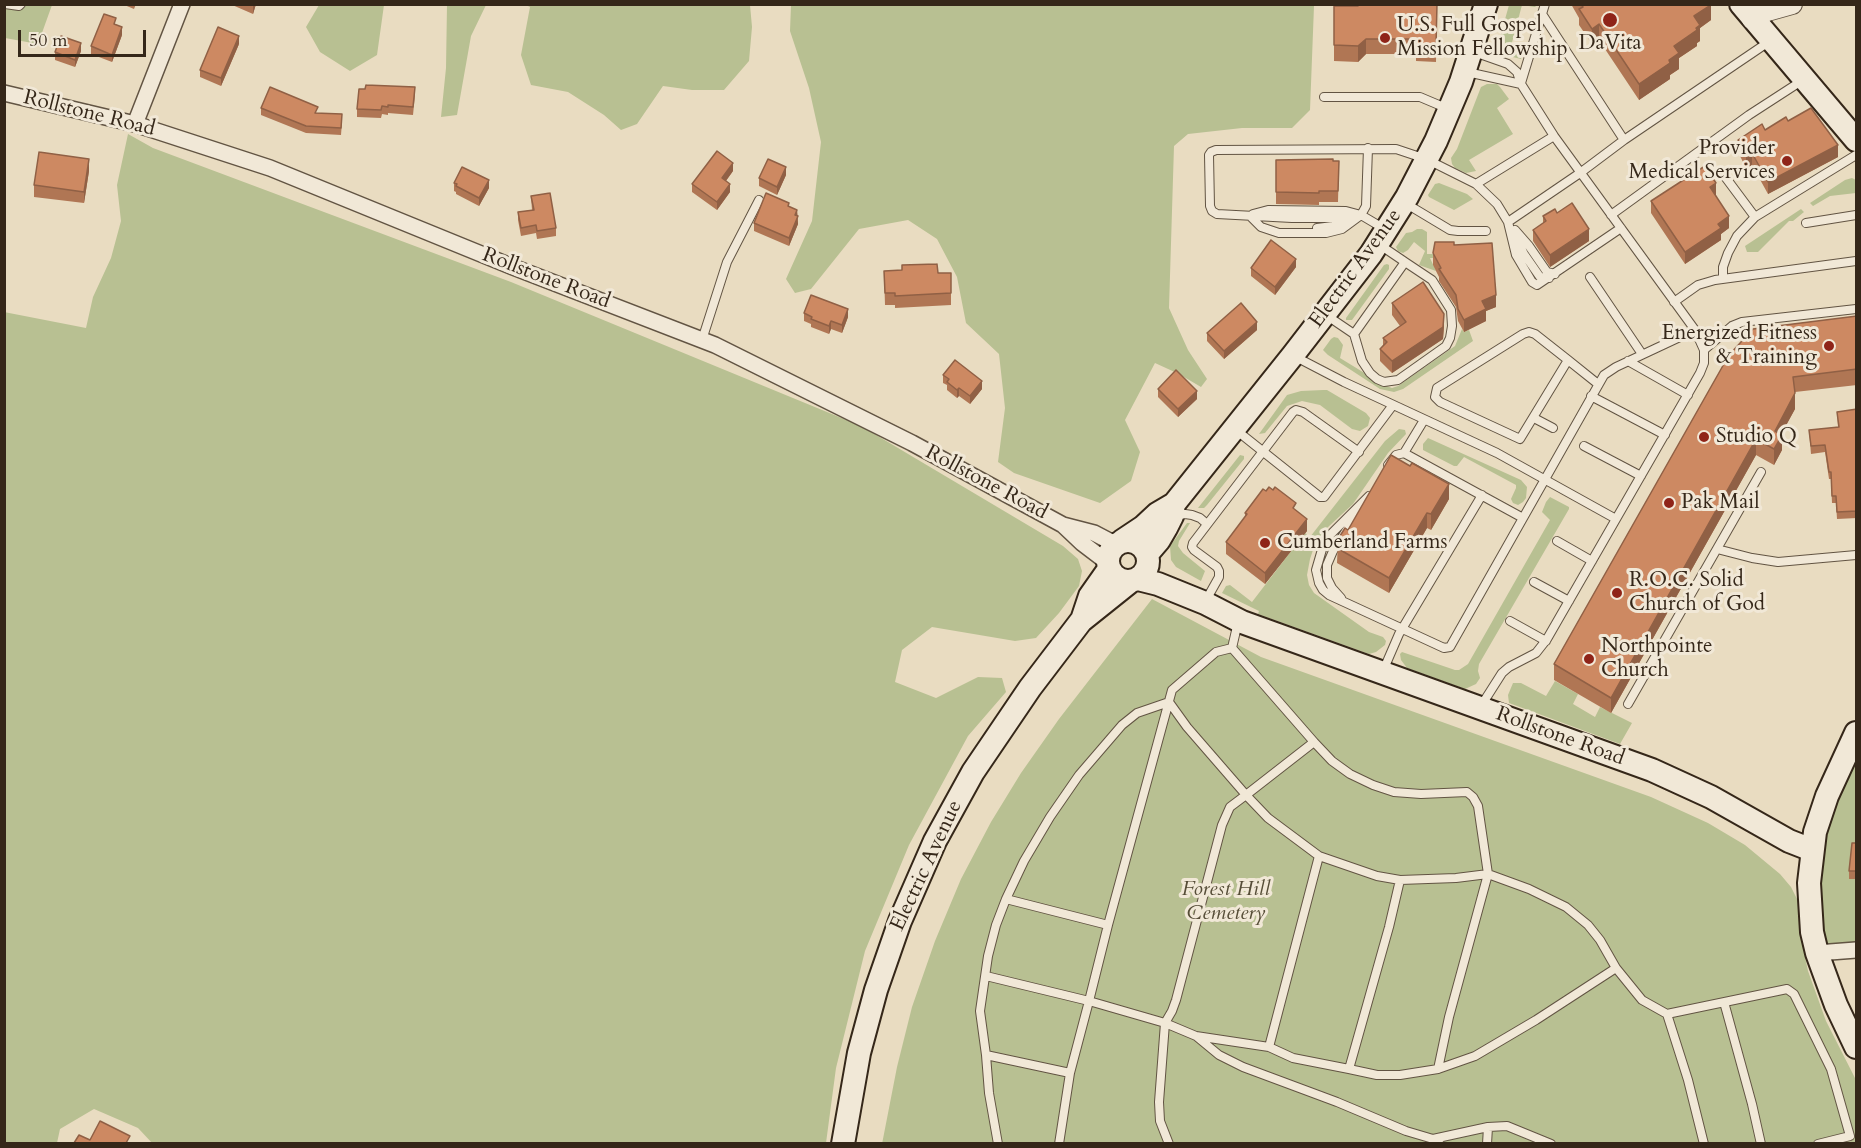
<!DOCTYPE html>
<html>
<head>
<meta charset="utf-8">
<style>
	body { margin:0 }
	#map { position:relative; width:1861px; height:1148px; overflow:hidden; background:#e9dcc1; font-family:Cardo,serif }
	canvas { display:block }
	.frame { position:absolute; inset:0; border:6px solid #352719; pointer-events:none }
	.scale { position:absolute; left:18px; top:30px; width:128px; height:27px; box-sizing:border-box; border:3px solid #352719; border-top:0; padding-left:8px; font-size:18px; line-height:21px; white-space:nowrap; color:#352719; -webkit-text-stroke:4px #f1e8d7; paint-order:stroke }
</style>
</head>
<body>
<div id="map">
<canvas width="1861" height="1148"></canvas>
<div class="frame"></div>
<div class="scale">50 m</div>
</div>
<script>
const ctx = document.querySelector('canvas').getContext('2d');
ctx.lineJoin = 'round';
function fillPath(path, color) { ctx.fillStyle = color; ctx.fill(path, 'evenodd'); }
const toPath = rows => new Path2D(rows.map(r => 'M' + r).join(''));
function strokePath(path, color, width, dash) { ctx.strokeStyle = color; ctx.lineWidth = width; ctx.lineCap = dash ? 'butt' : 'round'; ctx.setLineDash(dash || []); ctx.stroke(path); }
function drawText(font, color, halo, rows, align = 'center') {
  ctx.font = font + ' Cardo,serif'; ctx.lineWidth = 6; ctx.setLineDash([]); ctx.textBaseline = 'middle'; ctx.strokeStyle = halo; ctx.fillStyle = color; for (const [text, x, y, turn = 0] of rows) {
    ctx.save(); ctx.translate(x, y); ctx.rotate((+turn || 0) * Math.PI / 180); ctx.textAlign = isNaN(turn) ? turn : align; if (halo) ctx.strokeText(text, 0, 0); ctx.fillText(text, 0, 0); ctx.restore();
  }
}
const green = toPath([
	[4,5,52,5,38,44,5,38],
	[319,5,384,5,377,55,350,71,320,52,306,27],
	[447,5,486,5,471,36,457,115,441,117,446,68],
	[526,5,750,5,752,27,749,61,724,90,692,90,663,86,637,124,621,130,604,115,568,92,531,85,521,55,530,7],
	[791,5,1315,5,1314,6,1310,110,1292,128,1242,128,1188,134,1174,146,1169,308,1188,350,1207,379,1201,387,1179,374,1155,363,1125,420,1140,452,1131,481,1100,503,1014,473,998,462,1005,408,999,354,966,323,957,277,937,239,908,220,859,229,811,289,795,293,786,279,812,221,821,142,809,88,790,31],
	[1509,5,1537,5,1535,7,1522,5,1510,50,1520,54,1522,56,1521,59,1500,54,1497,48],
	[1487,84,1497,84,1500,87,1509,99,1497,108,1513,134,1469,160,1476,171,1466,173,1455,168,1452,164,1451,158,1457,149,1481,87],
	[128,134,153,148,511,282,861,426,1063,546,1078,559,1082,571,1079,586,1059,613,1036,638,1015,641,932,627,902,650,895,682,936,698,978,677,1002,678,1006,692,968,736,909,845,865,951,836,1068,826,1143,153,1144,138,1128,94,1109,60,1129,57,1143,5,1143,4,312,86,328,93,297,111,258,121,221,117,185],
	[1852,178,1856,180,1856,193,1830,196,1813,206,1810,203,1845,180],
	[1439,183,1467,194,1473,199,1454,210,1429,197,1428,195,1435,184],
	[1801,209,1804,212,1793,221,1789,221,1758,252,1747,252,1745,246],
	[1417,229,1422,229,1427,232,1427,254,1435,254,1434,258,1430,258,1436,271,1419,265,1425,251,1414,242,1408,250,1403,253,1398,251,1396,247,1406,233,1412,232],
	[1387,264,1389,265,1389,269,1352,320,1346,320,1346,318,1384,265],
	[1462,329,1464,332,1469,330,1473,341,1403,389,1394,392,1380,389,1328,355,1323,350,1331,339,1334,337,1338,338,1343,345,1340,358,1384,385,1392,388,1398,386,1455,346],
	[1323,390,1327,390,1366,413,1370,418,1368,426,1360,431,1352,429,1320,405,1302,401,1287,406,1265,433,1259,434,1287,395,1301,391],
	[1399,429,1405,430,1406,434,1388,453,1353,504,1327,528,1315,544,1310,559,1307,575,1309,585,1314,593,1369,632,1383,637,1386,641,1385,645,1376,652,1369,654,1258,614,1259,611,1222,593,1226,586,1230,585,1252,602,1305,533,1310,537,1385,441],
	[1428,438,1521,480,1527,487,1526,498,1523,502,1518,505,1513,503,1511,499,1516,488,1516,485,1464,457,1457,466,1454,466,1423,450,1423,444],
	[1240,455,1244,456,1244,459,1207,505,1204,508,1198,508],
	[1550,497,1569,507,1569,509,1479,664,1478,671,1480,678,1476,684,1465,689,1407,668,1401,660,1400,654,1402,652,1455,670,1459,670,1468,664,1550,520,1542,512,1546,502],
	[1187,523,1190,523,1179,541,1178,546,1183,553,1205,571,1201,581,1176,567,1171,560,1170,546],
	[1152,599,1261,657,1651,797,1708,823,1745,845,1780,874,1791,887,1800,905,1804,952,1808,971,1826,1021,1856,1080,1856,1143,882,1144,897,1067,912,1007,935,941,961,879,991,822,1021,773,1059,719],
	[1555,681,1578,694,1573,704,1595,717,1600,707,1632,723,1620,744,1509,703,1508,695,1513,683,1521,683,1546,696],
	[1856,733,1856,950,1817,953,1809,883]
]);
const service = toPath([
	[5,4,19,6,21,4],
	[1542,14,1624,140],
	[1474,52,1508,64,1517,72,1521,84,1554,136,1695,330,1704,350,1704,363,1700,373,1547,639,1536,653,1509,667,1502,673,1481,706],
	[1467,72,1521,84],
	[1521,83,1545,4],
	[1324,97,1420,97,1446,108],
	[1723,174,1755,217],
	[1476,184,1554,136],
	[1405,203,1450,230,1458,231,1486,231],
	[1253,214,1268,210,1346,211,1361,215,1383,228],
	[1361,215,1345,218,1292,218,1217,214,1212,211,1210,206,1209,155,1211,152,1216,150,1396,149,1426,159,1476,184,1497,204,1508,222,1580,173,1624,140,1770,41],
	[1611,215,1749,115,1803,80],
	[1250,216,1261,227,1279,233,1326,233,1342,229,1361,215,1366,206,1368,148],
	[1508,222,1516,255,1532,282,1537,285,1621,228],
	[1806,223,1856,215],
	[1317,228,1333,226,1348,220],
	[1515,230,1529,246,1547,272,1555,274],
	[1514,234,1524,254,1540,277,1549,278],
	[1590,277,1642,354],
	[1723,279,1723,267,1728,253,1737,236,1755,217,1856,155],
	[1674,302,1698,285,1715,280,1856,261],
	[1326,315,1354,334,1405,262,1380,245],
	[1354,334,1362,361,1370,373,1377,379,1384,382,1398,380,1446,346,1450,338,1452,326,1451,310,1432,280,1405,262],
	[702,340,727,262,759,200],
	[1704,350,1732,326,1742,322,1856,309],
	[1294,356,1344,382,1497,453,1616,519],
	[1568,360,1520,439,1440,402,1435,397,1437,388,1523,334,1529,332,1535,334,1568,360,1598,384],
	[1628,361,1688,395],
	[1591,396,1665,435],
	[1534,418,1553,428],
	[1236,430,1320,497,1324,497,1393,405],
	[1584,446,1641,476],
	[1404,453,1424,420],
	[1388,465,1396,455,1404,453,1523,518],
	[1369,496,1328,537,1323,546,1316,570,1319,583,1323,590,1329,595,1444,648,1450,647,1604,375,1616,367,1695,330],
	[1175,516,1185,514,1192,515,1200,518,1207,524],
	[1557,541,1592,561],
	[1717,549,1752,558,1778,562,1856,555],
	[1534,582,1569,601],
	[1341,598,1332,588,1327,578,1327,565,1333,551,1358,513],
	[1205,602,1219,577,1219,571,1217,567,1194,550,1192,547,1193,543,1293,412,1296,410,1303,412,1359,452],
	[1510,621,1546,641],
	[1232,648,1314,742,1246,795,1268,818,1319,856,1377,876,1400,880,1389,927,1349,1069,1377,1075,1400,1075,1438,1069,1475,1056,1536,1020,1616,968,1600,940,1588,925,1566,907,1529,889,1488,874,1478,806,1473,797,1467,792,1421,794,1394,792,1373,785,1350,774,1332,761,1314,742],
	[1383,671,1399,634,1482,495],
	[1169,702,1137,713,1122,725,1079,775,1050,817,1024,861,1006,899,1108,925,1172,690,1216,652,1232,648,1238,622],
	[1628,704,1761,472],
	[1319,856,1269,1047,1293,1058,1349,1069],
	[1400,880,1456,878,1488,874,1449,1017,1438,1069],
	[1616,968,1642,1000,1667,1014,1688,1080,1704,1144],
	[986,976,1089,1001,1108,925],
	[1724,1002,1752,1104,1761,1144],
	[1667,1014,1787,989,1794,994,1831,1069,1850,1136,1818,1144],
	[1269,1047,1196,1036,1219,1055,1243,1067,1337,1102,1406,1131,1433,1139],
	[986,1055,980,1011,988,956,996,925,1006,899],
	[998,1144,989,1093,986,1055,1070,1073],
	[1059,1144,1070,1073,1089,1001,1165,1023,1172,1011,1176,1000,1222,825,1230,807,1246,795,1187,727,1169,702],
	[1169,1144,1160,1121,1159,1102,1165,1023,1196,1036],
	[1440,1144,1433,1139,1488,1127,1507,1126,1551,1144],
	[1487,1144,1488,1127]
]);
const minor = toPath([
	[4,93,135,124,270,168,513,267,715,345,912,443,1063,525,1094,533,1115,544],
	[135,124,182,4],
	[1063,525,1082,543,1107,562],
	[1817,953,1856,950]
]);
const tertiary = toPath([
	[1752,19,1767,11,1792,4]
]);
const secondary = toPath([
	[1741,4,1856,140],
	'1108 561a20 20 0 1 1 40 0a20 20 0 1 1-40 0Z',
	[1122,541,1143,527,1157,514,1174,504,1293,355,1371,254,1407,197,1436,141,1461,82,1486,4],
	[1147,554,1159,540,1166,528,1172,516,1174,504],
	[1138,579,1158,584,1205,603,1242,622,1652,770,1711,797,1789,841,1812,850],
	[1083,617,1090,596,1109,569],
	[1856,733,1827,796,1815,832,1809,883,1812,932,1817,953,1836,1005,1856,1047],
	[843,1144,859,1053,876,990,900,921,935,841,973,772,1030,688,1081,621,1131,581]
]);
const wall = toPath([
	[122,4,136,4,134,9],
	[230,4,256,4,253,14],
	[1437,4,1436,62,1416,61,1416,54,1366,54,1358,62,1334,61,1334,6],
	[1571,4,1711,4,1711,20,1700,28,1700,41,1697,43,1697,46,1679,58,1679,69,1670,75,1670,79,1639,100,1599,40,1592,44,1579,25,1579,18],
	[122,35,112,62,91,54,91,46],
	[239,44,221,86,200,77,200,70],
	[81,51,75,67,55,60,55,52],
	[415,95,413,115,388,113,388,115,382,114,381,118,357,117,357,109],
	[261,108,318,113,342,122,341,135,306,133,261,115],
	[1788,121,1838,157,1768,194,1752,165,1746,168,1738,152,1738,140,1765,130],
	[1276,160,1339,161,1338,202,1319,202,1319,205,1276,204],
	[89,171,84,203,34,197,34,185],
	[733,171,726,181,730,192,717,210,692,192,692,184],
	[786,175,777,195,759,186,759,178],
	[454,183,489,188,479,206,456,194,456,192,454,191],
	[1715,195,1729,228,1721,234,1721,240,1685,264,1651,213,1651,201,1716,195],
	[531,196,556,228,556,236,537,239,536,233,521,236,518,220,518,212,532,210],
	[789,207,797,210,798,224,789,246,754,231,754,223],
	[1557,213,1589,241,1550,267,1533,241,1533,230,1543,223,1543,216],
	[1454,245,1496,307,1486,311,1486,321,1464,332,1458,321,1456,307,1439,281,1439,277,1433,265,1433,253],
	[1296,267,1275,295,1251,276,1251,268],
	[884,271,938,273,951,273,951,305,895,308,895,305,885,305],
	[1392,303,1444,326,1443,339,1392,373,1380,361,1380,349,1383,345,1383,338,1400,326,1392,315],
	[804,313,848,317,842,333,831,329,829,334,811,327,811,324,804,321],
	[1857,316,1857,385,1795,392,1795,409,1781,434,1782,450,1774,465,1756,455,1611,713,1554,680,1554,664,1729,355],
	[1257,330,1224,359,1207,341,1207,333],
	[943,375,982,389,970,404,959,396,957,398,947,390,947,385,943,383],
	[1158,389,1197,399,1178,417,1158,397],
	[1857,409,1857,518,1837,519,1836,503,1832,503,1831,479,1829,479,1825,452,1811,454,1809,430,1838,427,1837,412],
	[1410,466,1449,499,1431,530,1427,528,1389,593,1337,563,1338,539],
	[1296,510,1307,531,1265,584,1226,554,1226,542,1245,517,1245,513],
	[1857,843,1857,879,1849,879,1849,871]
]);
const shadedWall = toPath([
	[253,4,256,4,253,14],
	[1711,5,1711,20,1700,28,1700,41,1697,43,1697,46,1679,58,1679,69,1670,75,1670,79,1639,100,1639,84,1669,60,1674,46,1694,16],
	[1599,24,1599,40,1592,44,1592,29],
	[122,27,122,35,112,62,112,55],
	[239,36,239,44,221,86,221,78],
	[1366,39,1366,54,1358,62,1358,46],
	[81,43,81,51,75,67,75,60],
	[1838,145,1838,157,1768,194,1768,182],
	[1752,153,1752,165,1746,168,1746,156],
	[89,159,89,171,84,203,84,192],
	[733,163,733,171,722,186,722,178],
	[786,167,786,175,777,195,777,187],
	[489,180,489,188,479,206,479,198],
	[1716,183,1716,195,1710,199,1710,187],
	[730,184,730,192,717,210,717,202],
	[797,210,798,224,789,246,789,238],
	[1729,216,1729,228,1721,234,1721,240,1685,264,1685,252,1718,224],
	[1589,229,1589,241,1550,267,1550,255],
	[1296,259,1296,267,1275,295,1275,287],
	[1496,295,1496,307,1486,311,1486,321,1464,332,1464,320,1482,301],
	[848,309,848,317,842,333,842,325],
	[1444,314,1444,326,1443,339,1392,373,1392,361],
	[831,321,831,329,829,334,829,326],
	[1257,322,1257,330,1224,359,1224,351],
	[982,381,982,389,970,404,970,396],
	[959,388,959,396,957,398,957,390],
	[1197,391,1197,399,1178,417,1178,409],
	[1795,393,1795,409,1775,446,1775,431],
	[1782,435,1782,450,1774,465,1774,449],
	[1756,439,1756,455,1611,713,1611,698],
	[1449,484,1449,499,1431,530,1431,514],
	[1427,513,1427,528,1389,593,1389,578],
	[1307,519,1307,531,1265,584,1265,573]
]);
const building = toPath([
	[1358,4,1437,4,1436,46,1416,45,1418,39,1366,39,1358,46,1334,45,1334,6,1358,6,1358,4],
	[1581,4,1711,4,1711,5,1694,16,1700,25,1696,28,1697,30,1674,46,1679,53,1669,60,1670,63,1639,84,1599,24,1592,29,1579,9,1583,7,1581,4],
	[104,14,116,18,114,24,122,27,112,55,91,46,104,14],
	[218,27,239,36,221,78,200,70,218,27],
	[61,36,81,43,75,60,55,52,61,36],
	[366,85,415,87,413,107,388,105,388,107,382,106,381,110,357,109,359,89,365,89,366,85],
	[270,87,318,107,315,113,342,114,341,128,306,126,261,108,270,87],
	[1811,108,1838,145,1768,182,1752,153,1746,156,1738,140,1762,124,1765,130,1786,117,1788,121,1811,108],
	[717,151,733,163,722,178,730,184,717,202,692,184,717,151],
	[39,152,89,159,84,192,34,185,39,152],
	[768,159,786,167,777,187,759,178,768,159],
	[1333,159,1333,161,1339,161,1338,191,1319,191,1319,193,1276,192,1276,160,1333,159],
	[1705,166,1716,183,1710,187,1729,216,1718,224,1721,228,1685,252,1651,201,1705,166],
	[462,167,489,180,479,198,456,186,457,184,454,183,462,167],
	[550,193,556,228,537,231,536,225,521,228,518,212,534,210,531,196,550,193],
	[766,193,789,203,788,206,797,210,795,215,798,216,789,238,754,223,766,193],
	[1572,203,1589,229,1550,255,1533,230,1546,221,1543,216,1555,209,1557,213,1572,203],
	[1271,240,1296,259,1275,287,1251,268,1271,240],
	[1435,242,1454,242,1454,245,1492,243,1496,295,1482,301,1486,309,1464,320,1458,309,1456,295,1439,269,1441,268,1433,253,1435,242],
	[937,264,938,273,951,273,951,293,895,296,895,293,885,293,884,271,902,270,902,265,937,264],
	[1423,282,1444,314,1443,327,1392,361,1380,349,1387,342,1383,338,1406,322,1392,303,1423,282],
	[811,295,848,309,842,325,831,321,829,326,811,319,812,317,804,313,811,295],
	[1241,303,1257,322,1224,351,1207,333,1241,303],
	[1857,316,1857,369,1793,377,1795,393,1775,431,1782,435,1774,449,1756,439,1611,698,1554,664,1729,355,1753,329,1857,316],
	[955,360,982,381,970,396,959,388,957,390,947,382,949,379,943,375,955,360],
	[1176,370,1197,391,1178,409,1158,389,1176,370],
	[1857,409,1857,511,1837,512,1836,496,1832,496,1831,472,1829,472,1825,445,1811,446,1809,430,1839,427,1837,412,1857,409],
	[1391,455,1410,466,1412,463,1449,484,1431,514,1427,513,1389,578,1337,548,1341,541,1338,539,1345,528,1348,530,1391,455],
	[1269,487,1273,490,1275,487,1296,503,1293,508,1307,519,1265,573,1226,542,1247,514,1245,513,1263,489,1266,491,1269,487],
	[1852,843,1857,843,1857,871,1849,871,1852,843],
	[100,1121,130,1136,126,1143,74,1143,79,1135,90,1140,100,1121]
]);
const markers = [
	[1610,20,8,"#8f2418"],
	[1385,38,6,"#8f2418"],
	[1787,161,6,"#8f2418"],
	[1829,346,6,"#8f2418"],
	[1704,437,6,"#8f2418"],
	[1669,503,6,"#8f2418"],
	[1265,543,6,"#8f2418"],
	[1617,593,6,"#8f2418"],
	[1589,659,6,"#8f2418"]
];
const poiNames = [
	["U.S. Full Gospel",1397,26],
	["Mission Fellowship",1397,50],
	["DaVita",1610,44,"center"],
	["Provider",1775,149,"right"],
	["Medical Services",1775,173,"right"],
	["Energized Fitness",1817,334,"right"],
	["& Training",1817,358,"right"],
	["Studio Q",1716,437],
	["Pak Mail",1681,503],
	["Cumberland Farms",1277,543],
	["R.O.C. Solid",1629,581],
	["Church of God",1629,605],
	["Northpointe",1601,647],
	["Church",1601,671]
];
const streetNames = [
	["Rollstone Road",89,114,14],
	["Electric Avenue",1356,269,-54],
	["Rollstone Road",546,279,21],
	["Rollstone Road",986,483,28],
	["Rollstone Road",1560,737,20],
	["Electric Avenue",927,866,-65]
];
const parkNames = [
	["Forest Hill",1226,890],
	["Cemetery",1226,914]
];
fillPath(green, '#b8c092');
strokePath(service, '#625443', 10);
strokePath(minor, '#625443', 18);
strokePath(tertiary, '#625443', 22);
strokePath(secondary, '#352719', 26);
strokePath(service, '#f1e8d7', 8);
strokePath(minor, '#f1e8d7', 15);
strokePath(tertiary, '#f1e8d7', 20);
strokePath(secondary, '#f1e8d7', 22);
fillPath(wall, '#b07654');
fillPath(shadedWall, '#906045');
fillPath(building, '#cd8962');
strokePath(building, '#906045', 1.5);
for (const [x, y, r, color] of markers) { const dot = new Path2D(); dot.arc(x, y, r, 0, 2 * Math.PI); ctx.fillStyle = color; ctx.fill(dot); strokePath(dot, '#f1e8d7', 2); }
drawText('21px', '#352719', '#f1e8d7', poiNames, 'left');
drawText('21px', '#352719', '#f1e8d7', streetNames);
drawText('italic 21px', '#564d37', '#f1e8d7', parkNames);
</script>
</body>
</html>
